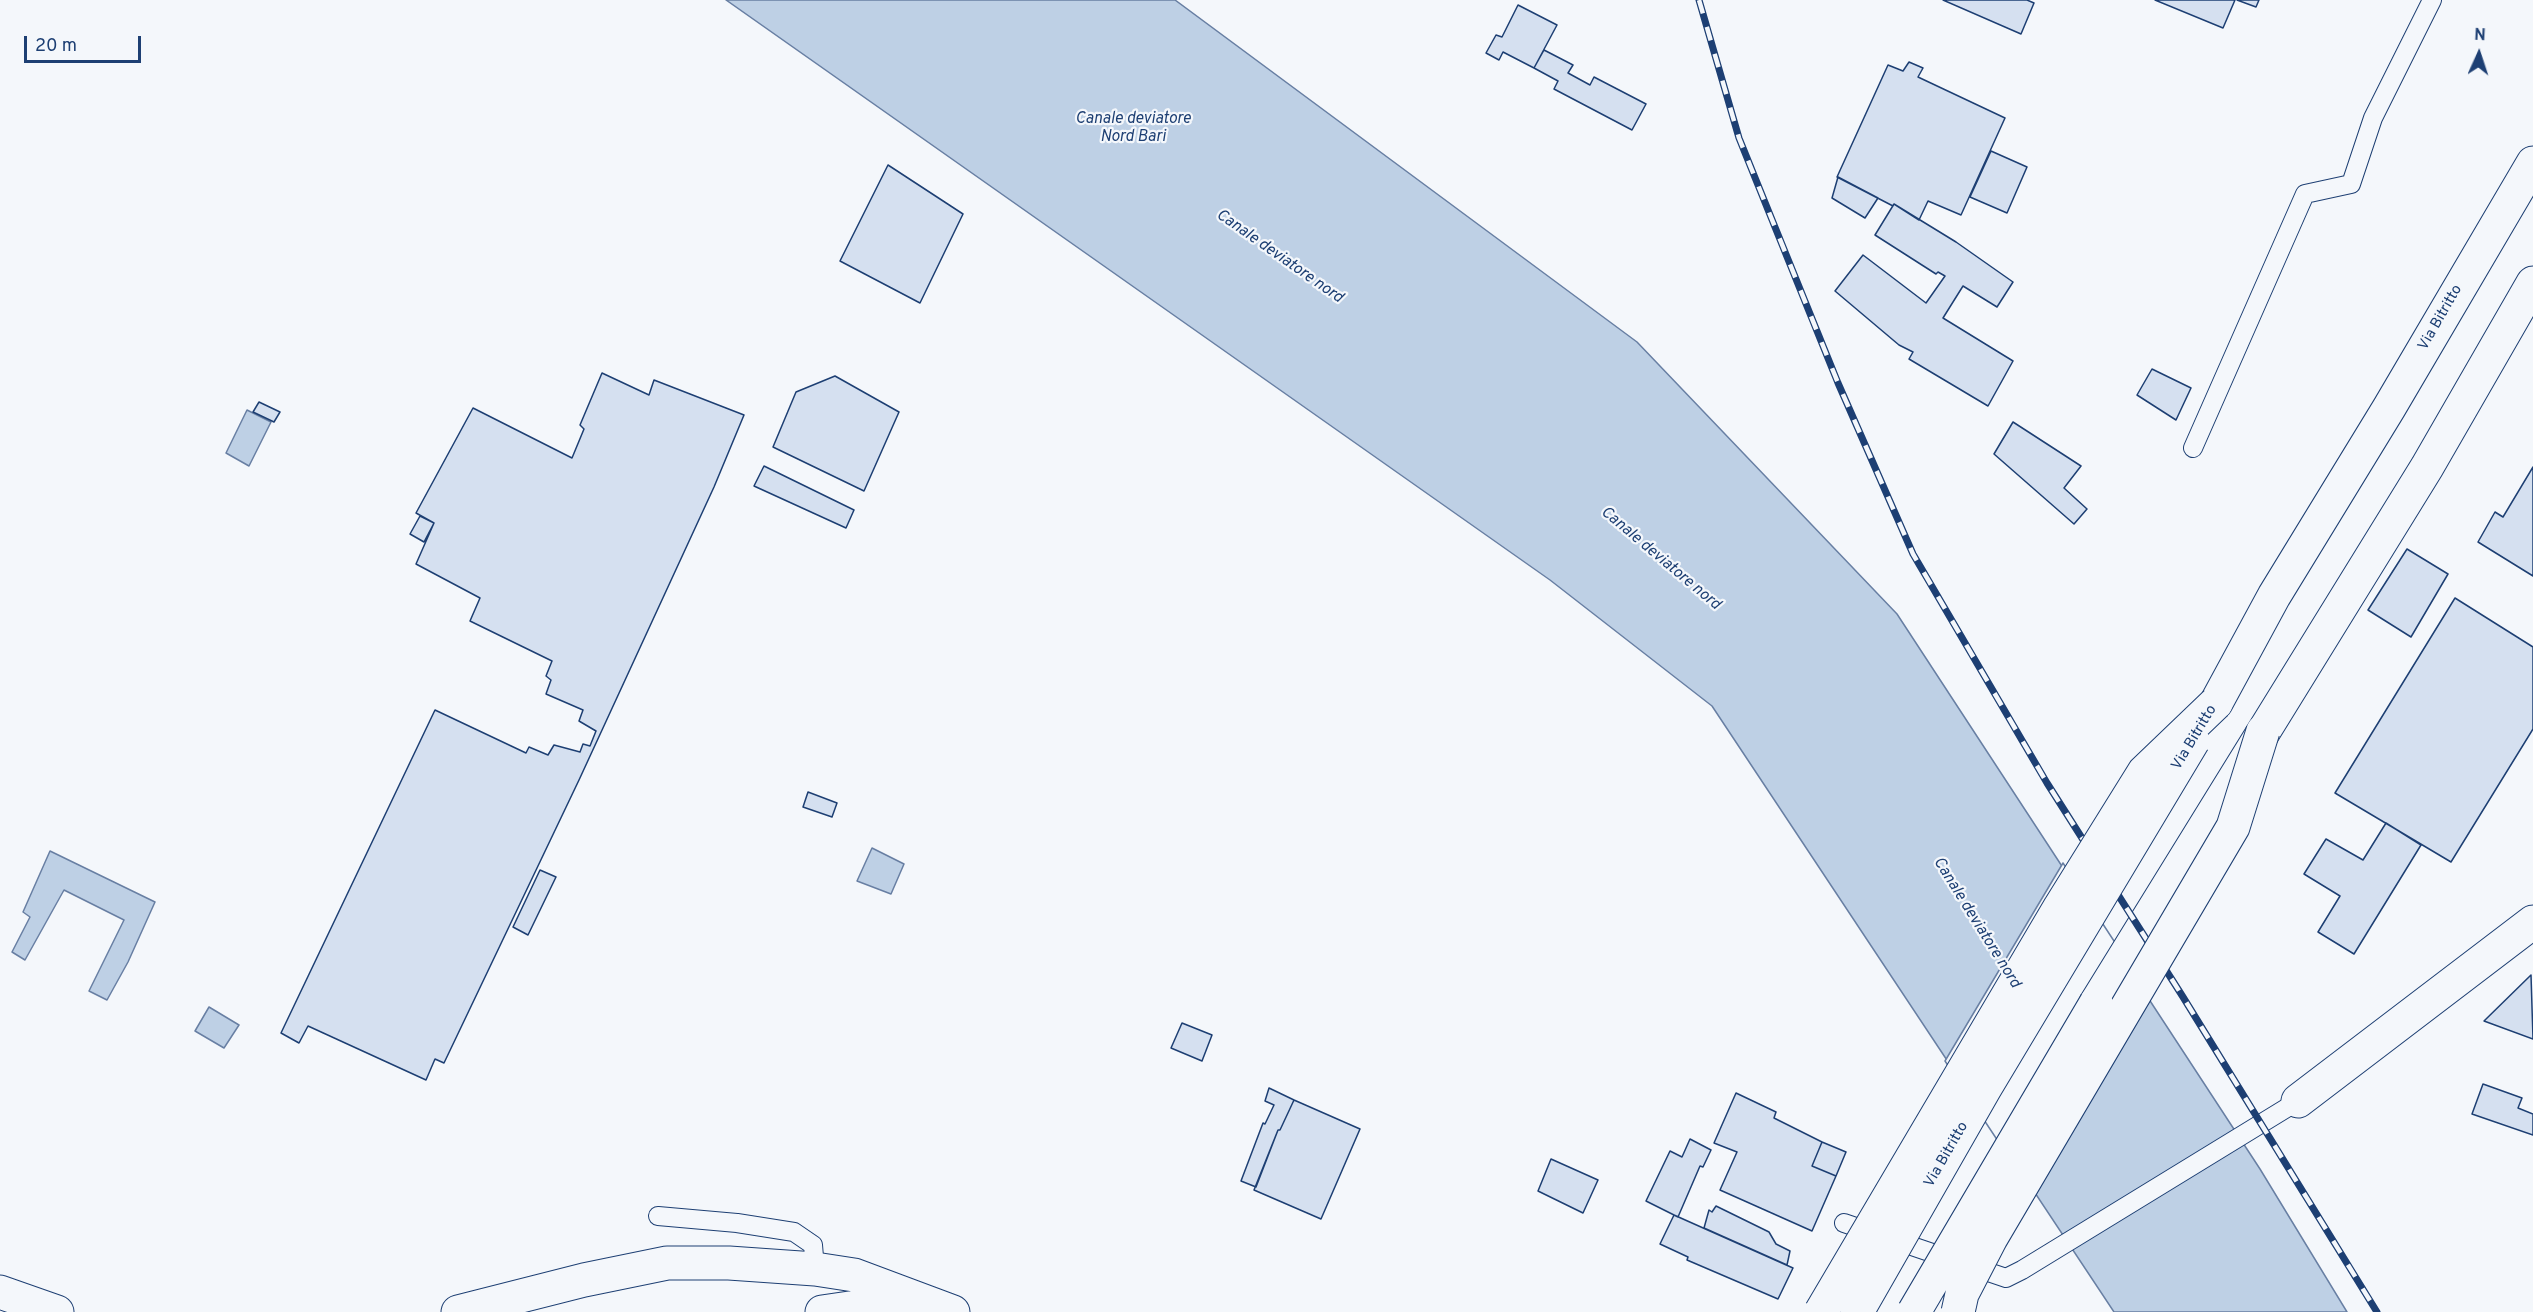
<!DOCTYPE html>
<html>
<head>
<meta charset="utf-8">
<style>
	body { margin:0 }
	#map { position:relative; width:2533px; height:1312px; overflow:hidden; background:#f4f7fb; font-family:Overpass,sans-serif }
	canvas { display:block }
	.north { position:absolute; left:2449px; top:24px; width:60px; height:60px; -webkit-text-stroke:4px #f4f7fb; paint-order:stroke; rotate:3deg; font-size:16px; font-weight:700; line-height:24px; text-align:center; color:#1d3f73 }
	.north::after { content:''; display:block; margin:auto; width:21px; height:27px; background:#1d3f73; clip-path:polygon(50% 0,100% 100%,50% 72%,0 100%) }
	.scale { position:absolute; left:24px; top:36px; width:117px; height:27px; box-sizing:border-box; border:3px solid #1d3f73; border-top:0; padding-left:8px; font-size:18px; line-height:21px; white-space:nowrap; color:#1d3f73; -webkit-text-stroke:4px #f4f7fb; paint-order:stroke }
</style>
</head>
<body>
<div id="map">
<canvas width="2533" height="1312"></canvas>
<div class="north">N</div>
<div class="scale">20 m</div>
</div>
<script>
const ctx = document.querySelector('canvas').getContext('2d');
ctx.lineJoin = 'round';
function fillPath(path, color) { ctx.fillStyle = color; ctx.fill(path, 'evenodd'); }
const toPath = rows => new Path2D(rows.map(r => 'M' + r).join(''));
function strokePath(path, color, width, dash) { ctx.strokeStyle = color; ctx.lineWidth = width; ctx.lineCap = dash ? 'butt' : 'round'; ctx.setLineDash(dash || []); ctx.stroke(path); }
function drawText(font, color, halo, rows, align = 'center') {
  ctx.font = font + ' Overpass,sans-serif'; ctx.lineWidth = 4.5; ctx.setLineDash([]); ctx.textBaseline = 'middle'; ctx.strokeStyle = halo; ctx.fillStyle = color; for (const [text, x, y, turn = 0] of rows) {
    ctx.save(); ctx.translate(x, y); ctx.rotate((+turn || 0) * Math.PI / 180); ctx.textAlign = isNaN(turn) ? turn : align; if (halo) ctx.strokeText(text, 0, 0); ctx.fillText(text, 0, 0); ctx.restore();
  }
}
const water = toPath([
	[726,0,1175,0,1637,342,1897,614,2260,1169,2347,1312,2114,1312,1712,706,1550,580,726,0],
	[247,410,271,422,249,466,226,453,247,410],
	[872,848,904,864,891,894,857,881,872,848],
	[50,851,155,902,128,962,107,1000,89,991,124,920,64,890,25,960,12,952,30,917,23,912,50,851],
	[209,1007,239,1025,224,1048,195,1031,209,1007]
]);
const pier = toPath([
	[2063,863,2148,993,2033,1194,1945,1061,2063,863]
]);
const building = toPath([
	[1943,0,2027,0,2034,3,2021,34,1943,0],
	[2155,0,2235,0,2223,28,2155,0],
	[2237,0,2259,0,2256,7,2237,0],
	[1518,5,1557,25,1534,68,1503,52,1499,60,1486,53,1496,35,1502,37,1518,5],
	[1544,50,1573,65,1568,73,1590,85,1594,77,1646,104,1632,130,1554,89,1558,81,1534,68,1544,50],
	[1909,62,1923,68,1918,77,2005,118,1961,215,1928,201,1919,220,1894,204,1893,206,1837,177,1888,65,1903,71,1909,62],
	[1991,151,2027,167,2007,213,1970,197,1991,151],
	[888,165,963,214,920,303,840,261,888,165],
	[1838,177,1878,198,1865,218,1832,198,1838,177],
	[1894,204,1956,242,2013,282,1997,307,1963,286,1943,318,2013,361,1988,406,1909,359,1913,352,1899,345,1835,291,1863,255,1926,303,1945,276,1938,272,1936,274,1875,235,1894,204],
	[2152,369,2191,388,2176,420,2137,395,2152,369],
	[602,373,649,395,654,380,744,415,714,487,579,780,444,1063,435,1059,426,1080,308,1026,299,1043,281,1033,435,710,526,753,529,747,548,755,554,745,580,752,583,744,590,746,596,731,579,721,583,710,546,694,551,680,546,676,552,661,470,621,480,598,416,564,434,523,416,513,473,408,572,458,584,429,580,425,602,373],
	[835,376,899,412,864,491,773,447,796,392,835,376],
	[259,402,280,412,274,422,253,412,259,402],
	[2013,422,2081,466,2064,488,2087,509,2074,524,1994,454,2013,422],
	[764,466,854,510,846,528,754,486,764,466],
	[2533,467,2533,576,2478,542,2495,512,2503,517,2533,467],
	[420,516,434,523,424,542,410,534,420,516],
	[2407,549,2448,574,2411,637,2368,610,2407,549],
	[2455,598,2533,647,2533,729,2451,862,2335,793,2455,598],
	[808,792,837,803,832,817,803,807,808,792],
	[2386,823,2421,845,2354,954,2318,932,2340,896,2304,874,2326,839,2363,860,2386,823],
	[540,870,556,877,528,935,513,927,540,870],
	[2531,975,2533,1039,2484,1021,2531,975],
	[1182,1023,1212,1035,1202,1061,1171,1048,1182,1023],
	[2483,1084,2522,1098,2518,1108,2533,1114,2533,1135,2472,1114,2483,1084],
	[1269,1088,1294,1100,1280,1130,1278,1130,1256,1187,1241,1181,1263,1123,1265,1124,1274,1105,1265,1101,1269,1088],
	[1736,1093,1776,1112,1774,1118,1822,1142,1812,1166,1836,1176,1812,1231,1720,1190,1737,1152,1714,1143,1736,1093],
	[1294,1100,1360,1129,1321,1219,1254,1190,1278,1130,1280,1130,1294,1100],
	[1690,1139,1711,1150,1703,1167,1700,1166,1678,1217,1646,1201,1670,1151,1682,1157,1690,1139],
	[1822,1142,1846,1152,1836,1176,1812,1166,1822,1142],
	[1551,1159,1598,1180,1583,1213,1538,1191,1551,1159],
	[1716,1206,1769,1232,1776,1244,1790,1251,1787,1265,1704,1228,1709,1210,1712,1212,1716,1206],
	[1674,1215,1793,1268,1778,1299,1687,1260,1688,1257,1660,1244,1674,1215]
]);
const lane = toPath([
	[2193,448,2305,194,2351,184,2373,118,2432,0],
	[658,1216,737,1223,794,1232,813,1245,815,1269],
	[1844,1223,2006,1278,2022,1270,2298,1101]
]);
const street = toPath([
	[2298,1101,2533,922]
]);
const primary = toPath([
	[2216,703,2274,596,2389,408,2533,163],
	[2096,1003,2427,467,2533,283]
]);
const highway = toPath([
	[0,1292,57,1312],
	[458,1312,584,1280,667,1263,729,1263,815,1269,854,1275,953,1312],
	[822,1312,863,1306,915,1308]
]);
const rail = toPath([
	[1699,0,1739,138,1838,383,1913,554,2047,783,2183,997,2377,1312]
]);
const primaryBridge = toPath([
	[1821,1312,2060,907,2144,772,2216,703],
	[1857,1312,1985,1088,2193,741],
	[1914,1312,2096,1003],
	[1958,1312,1962,1294,1991,1238,2233,827,2263,731]
]);
const streetNames = [
	["Via Bitritto",2441,318,-60],
	["Via Bitritto",2195,738,-59],
	["Via Bitritto",1947,1155,-60]
];
const waterNames = [
	["Canale deviatore",1133,120],
	["Nord Bari",1133,138],
	["Canale deviatore nord",1279,257,35],
	["Canale deviatore nord",1660,559,40],
	["Canale deviatore nord",1976,923,58]
];
fillPath(water, '#bed0e5');
strokePath(water, '#687fa3', 1.5);
fillPath(pier, '#f4f7fb');
strokePath(pier, '#687fa3', 1.5);
fillPath(building, '#d5e0f0');
strokePath(building, '#1d3f73', 1.5);
strokePath(lane, '#1d3f73', 20);
strokePath(street, '#1d3f73', 35);
strokePath(primary, '#1d3f73', 35);
strokePath(highway, '#1d3f73', 35);
strokePath(lane, '#f4f7fb', 18);
strokePath(street, '#f4f7fb', 33);
strokePath(primary, '#f4f7fb', 33);
strokePath(highway, '#f4f7fb', 33);
strokePath(rail, '#1d3f73', 7);
strokePath(rail, '#f4f7fb', 4.5, [14]);
strokePath(primaryBridge, '#1d3f73', 35, []);
strokePath(primaryBridge, '#f4f7fb', 33);
drawText('15px', '#1d3f73', '#f4f7fb', streetNames);
drawText('italic 16px', '#1d3f73', '#f4f7fb', waterNames);
</script>
</body>
</html>
